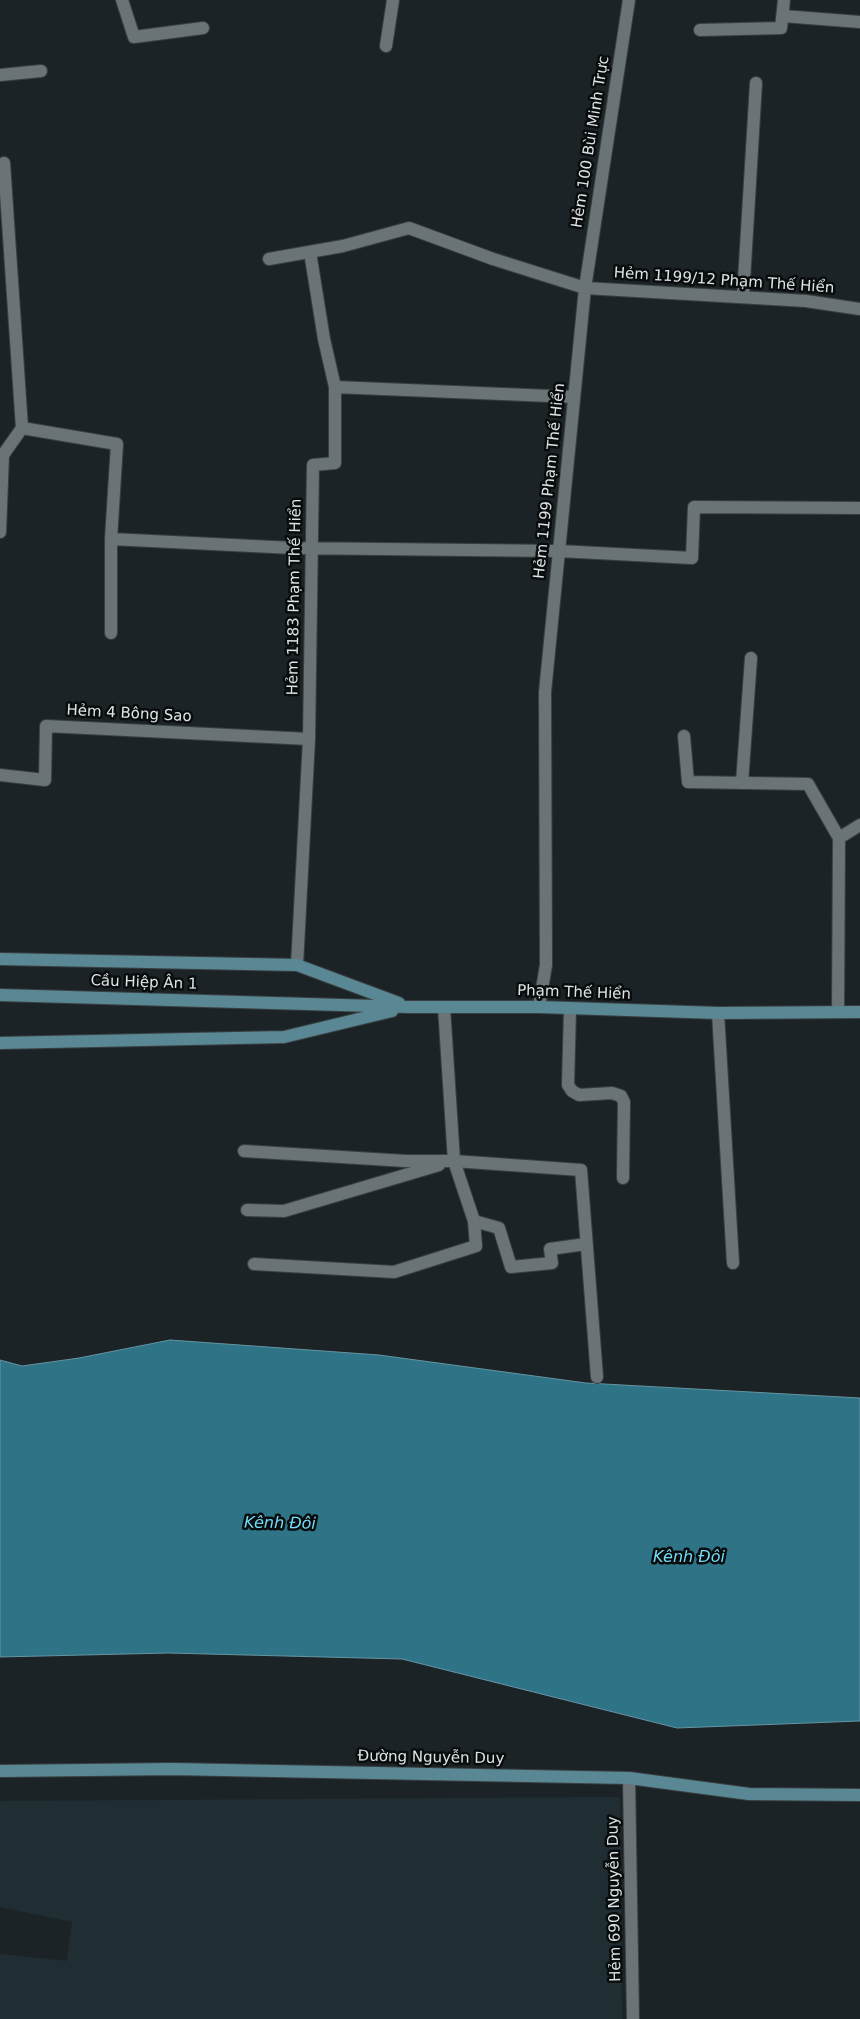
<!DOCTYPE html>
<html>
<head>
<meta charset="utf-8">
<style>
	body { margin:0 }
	canvas { display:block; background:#1c2326 }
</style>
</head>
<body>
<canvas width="860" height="2019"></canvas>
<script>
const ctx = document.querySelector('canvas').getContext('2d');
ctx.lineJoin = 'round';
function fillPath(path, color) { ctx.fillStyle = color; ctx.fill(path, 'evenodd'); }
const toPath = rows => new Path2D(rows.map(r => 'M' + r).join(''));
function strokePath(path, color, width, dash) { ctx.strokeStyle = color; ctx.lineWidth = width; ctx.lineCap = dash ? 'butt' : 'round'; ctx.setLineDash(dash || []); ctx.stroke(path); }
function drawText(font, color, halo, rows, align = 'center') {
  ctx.font = font + ' "DejaVu Sans",sans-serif'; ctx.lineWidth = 5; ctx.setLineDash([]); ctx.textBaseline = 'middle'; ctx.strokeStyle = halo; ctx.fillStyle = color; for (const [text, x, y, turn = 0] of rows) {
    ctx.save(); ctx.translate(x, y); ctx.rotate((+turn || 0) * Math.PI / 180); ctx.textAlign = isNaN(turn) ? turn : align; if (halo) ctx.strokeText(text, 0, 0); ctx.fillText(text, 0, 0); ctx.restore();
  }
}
const built = toPath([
	[620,1797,622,2019,0,2019,0,1954,67,1961,72,1922,0,1907,0,1801]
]);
const water = toPath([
	[170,1340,379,1355,586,1383,860,1398,860,1721,677,1728,402,1659,168,1653,0,1657,0,1360,22,1366,79,1358,170,1340]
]);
const lane = toPath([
	[783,16,860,22],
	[700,30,781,28,784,0],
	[4,163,22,428,117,444,111,539,293,548,559,551,585,288],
	[335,387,574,397],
	[0,532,3,455,22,428],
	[111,633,111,539],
	[0,775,45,780,46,726,309,739],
	[742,783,751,658],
	[297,965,309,739,313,465,335,463,335,387,324,339,310,252],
	[570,1009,568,1085,572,1091,579,1095,612,1093,621,1096,624,1102,623,1178],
	[838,1012,839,838,860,825],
	[718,1013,733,1263],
	[244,1151,406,1161,454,1161,581,1170,597,1377],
	[247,1210,284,1211,439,1165],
	[254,1264,394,1272,476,1246,474,1221,499,1228,511,1267,552,1263,550,1249,586,1244],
	[629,1778,633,2019]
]);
const street = toPath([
	[122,0,134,37,203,28],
	[386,46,393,0],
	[0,75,41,71],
	[269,259,343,246,409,228,493,259,585,288,806,301,860,309],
	[585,288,629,0],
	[743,297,756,83],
	[684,736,688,782,808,784,839,838],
	[444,1007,454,1161,474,1221],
	[539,1007,546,965,545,692,559,551,692,558,694,507,860,508]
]);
const secondary = toPath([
	[0,959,297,965,399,1003],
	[0,995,409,1007,539,1007,718,1013,860,1012],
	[0,1043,284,1037,392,1011],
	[0,1771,173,1769,629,1778,749,1794,860,1795]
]);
const streetNames = [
	["Hẻm 100 Bùi Minh Trực",591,142,-81],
	["Hẻm 1199/12 Phạm Thế Hiển",724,281,4],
	["Hẻm 1199 Phạm Thế Hiển",550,481,-84],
	["Hẻm 1183 Phạm Thế Hiển",295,597,-89],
	["Hẻm 4 Bông Sao",129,714,3],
	["Cầu Hiệp Ân 1",144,983,2],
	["Phạm Thế Hiển",574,993,2],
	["Đường Nguyễn Duy",431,1758,1],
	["Hẻm 690 Nguyễn Duy",615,1899,-91]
];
const waterNames = [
	["Kênh Đôi",280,1524,1],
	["Kênh Đôi",689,1558]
];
fillPath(built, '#202e33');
fillPath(water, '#2f7386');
strokePath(water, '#6495a2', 1);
strokePath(lane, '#3a4042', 14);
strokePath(street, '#3a4042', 14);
strokePath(secondary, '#3a4042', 14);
strokePath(lane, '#6a7376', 12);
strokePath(street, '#6a7376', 12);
strokePath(secondary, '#598894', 12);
drawText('15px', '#dee3e5', '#090c0d', streetNames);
drawText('italic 16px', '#73daf7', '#090c0d', waterNames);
</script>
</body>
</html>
